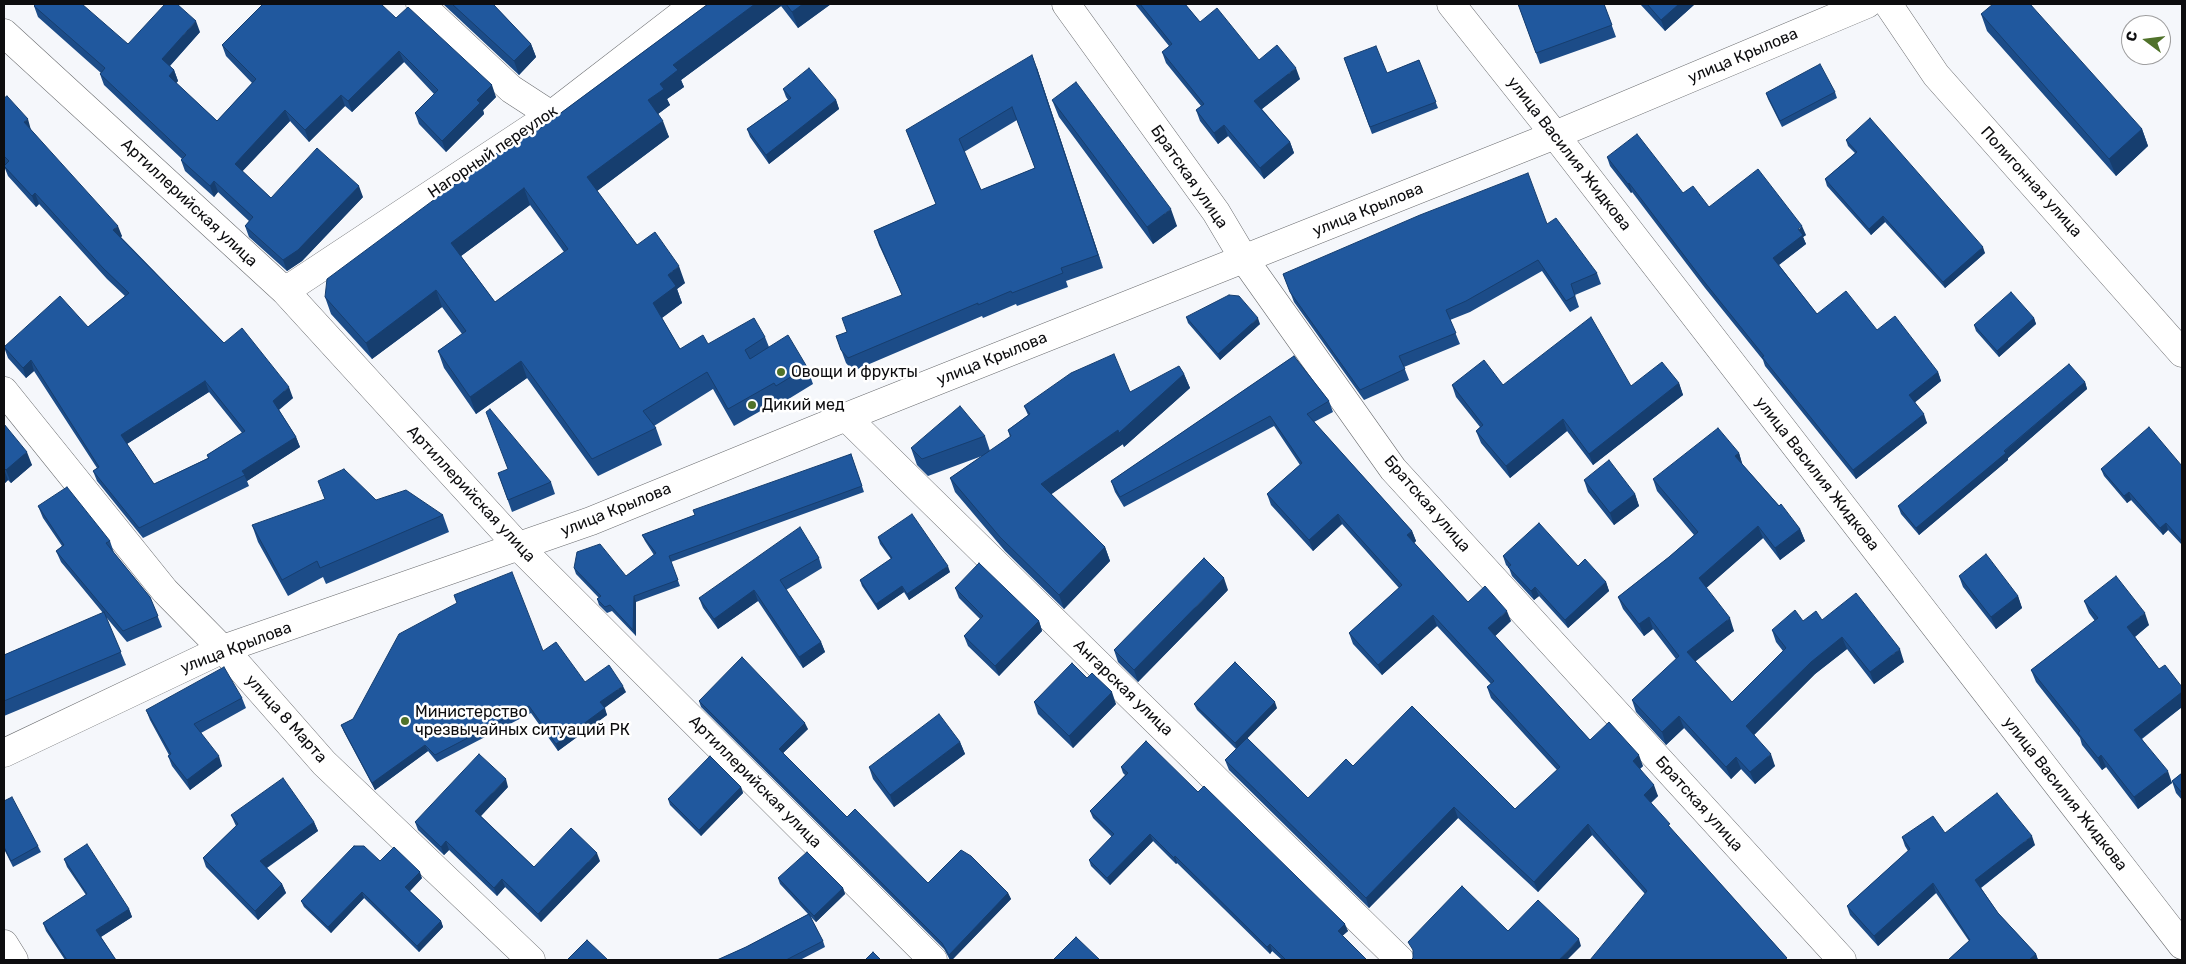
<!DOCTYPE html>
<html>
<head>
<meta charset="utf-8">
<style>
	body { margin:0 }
	#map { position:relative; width:2186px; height:964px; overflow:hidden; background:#f5f7fb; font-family:Rubik,sans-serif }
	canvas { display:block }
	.frame { position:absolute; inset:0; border:5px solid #0d0d0f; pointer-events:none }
	.north { position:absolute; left:2121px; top:15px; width:50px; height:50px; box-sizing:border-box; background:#fff; border:1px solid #9e9e9f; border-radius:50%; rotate:285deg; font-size:14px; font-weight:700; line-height:20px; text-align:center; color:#0d0d0f }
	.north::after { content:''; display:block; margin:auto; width:18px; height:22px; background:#50722a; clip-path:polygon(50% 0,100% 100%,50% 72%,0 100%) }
</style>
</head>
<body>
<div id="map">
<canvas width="2186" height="964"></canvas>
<div class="frame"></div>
<div class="north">С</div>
</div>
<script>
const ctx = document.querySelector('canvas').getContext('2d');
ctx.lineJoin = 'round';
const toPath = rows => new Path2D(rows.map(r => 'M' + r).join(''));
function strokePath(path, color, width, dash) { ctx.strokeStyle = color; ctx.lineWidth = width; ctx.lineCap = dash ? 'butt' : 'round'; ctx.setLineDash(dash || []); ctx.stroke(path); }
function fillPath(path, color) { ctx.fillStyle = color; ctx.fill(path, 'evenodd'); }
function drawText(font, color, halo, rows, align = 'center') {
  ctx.font = font + ' Rubik,sans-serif'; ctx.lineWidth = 5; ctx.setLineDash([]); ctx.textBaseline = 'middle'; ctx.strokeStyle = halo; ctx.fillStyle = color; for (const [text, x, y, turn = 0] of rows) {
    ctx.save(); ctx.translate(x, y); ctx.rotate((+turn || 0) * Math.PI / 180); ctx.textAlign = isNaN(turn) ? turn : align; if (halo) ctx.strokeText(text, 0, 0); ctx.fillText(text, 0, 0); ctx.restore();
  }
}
const street = toPath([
	[420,4,511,89,551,115],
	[1066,4,1216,212,1244,259,1393,469,1842,960],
	[1451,4,1555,135,2182,945],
	[4,33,285,291,520,548,933,960],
	[285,291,551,115,695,4],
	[4,391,165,591,237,664,324,763,531,960],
	[846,417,1400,960]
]);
const secondary = toPath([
	[1888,4,1936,75,2182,353],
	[4,753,223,649,591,521,846,417,1555,135,1867,4],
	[4,944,14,960]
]);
const wall = toPath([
	[443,4,493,4,531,44,536,57,519,75],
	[708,4,831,4,798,28,781,6,681,80,684,87,667,99,670,105,658,114,669,137,597,191,637,245,685,283,677,289,682,303,662,318,680,349,708,344,765,337,769,347,807,367,813,384,782,403,780,400,734,426,713,389,654,426,656,428,662,445,598,476,527,378,476,414,444,368,438,351,462,334,442,307,372,359,331,314,325,297,527,138],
	[530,205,564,252,495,302,461,256],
	[1135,4,1185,4,1200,22,1259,60,1300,79,1262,109,1290,142,1294,153,1264,179,1228,136,1218,144,1200,121,1196,110,1201,106,1166,63,1162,52,1169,46],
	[1518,4,1604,4,1616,37,1540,64],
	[1640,4,1695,4,1665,31],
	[34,6,128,44,200,32,170,66,174,70,178,81,176,83,217,121,252,83,226,56,222,45,396,18,496,97,483,110,484,114,446,152,419,124,415,113,434,94,404,62,352,112,345,106,309,142,290,121,242,171,271,198,363,197,302,261,287,271,249,237,245,226,249,221,218,192,214,197,185,171,181,160,182,159,104,85,100,74,101,73,38,17],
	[1981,14,2142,129,2148,146,2116,176,1987,31],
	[1344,58,1387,73,1419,60,1438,108,1372,134],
	[1037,68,1103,268,1066,281,1068,287,1017,306,1016,304,983,318,982,316,853,371,846,363,836,336,847,332,902,295,879,245,874,231,936,204,906,130],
	[1017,120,1035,168,981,190,964,152],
	[783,89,836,100,839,109,769,164,750,137,747,129,788,100,786,97],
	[1835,92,1837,98,1782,127,1768,99,1766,93],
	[4,98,122,236,121,237,224,343,293,398,279,410,296,437,300,447,247,481,249,486,143,538,97,481,93,471,97,468,34,371,26,378,8,358,4,347,88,327,125,296,107,279,39,204,36,207,8,176,4,166,5,164,4,163],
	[209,392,242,433,207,455,208,458,154,484,127,444],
	[1052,100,1177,226,1153,244,1059,117],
	[1846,140,1985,253,1945,288,1885,222,1871,235,1827,186,1825,179,1855,153,1848,146],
	[1607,157,1683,193,1709,207,1806,235,1803,237,1806,244,1779,265,1817,314,1877,330,1938,372,1941,381,1915,402,1927,423,1856,479,1765,366,1763,360,1705,288,1632,192,1631,193,1610,166],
	[1547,224,1597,273,1601,284,1575,295,1579,307,1570,312,1542,271,1470,312,1450,320,1460,344,1404,367,1409,380,1364,400,1294,302,1283,274],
	[1186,317,1260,324,1220,360,1188,323],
	[2034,318,2036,324,1999,357,1976,331,1974,325],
	[1294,356,1329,401,1333,412,1314,422,1412,531,1416,541,1414,543,1468,602,1511,621,1495,636,1590,740,1643,766,1640,769,1658,796,1651,803,1672,830,1787,958,1645,894,1592,835,1538,892,1458,818,1369,908,1229,770,1225,760,1236,749,1197,710,1194,704,1277,708,1247,738,1308,798,1353,766,1515,809,1557,770,1491,698,1487,687,1491,684,1437,626,1382,675,1353,644,1349,633,1399,588,1342,524,1313,551,1271,505,1267,494,1300,465,1274,426,1124,507,1115,492,1111,481],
	[1184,374,1190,388,1124,447,1123,444,1051,494,1105,547,1110,561,1064,609,1005,551,955,492,950,478,982,456,928,476,917,465,911,448,985,436,990,451,1010,437,1008,430,1028,415,1024,406,1130,392],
	[2085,382,2087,389,2008,458,2008,460,1919,535,1901,514,1898,506],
	[1679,383,1683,395,1593,465,1567,431,1510,478,1481,443,1476,431,1480,427,1456,397,1452,385,1631,386],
	[4,424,32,465,11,483,8,480,4,484],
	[1739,453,1742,464,1800,529,1805,541,1780,560,1763,538,1706,588,1734,631,1695,661,1732,702,1783,651,1776,642,1772,630,1803,621,1822,620,1904,662,1874,684,1847,649,1815,674,1754,735,1775,766,1755,784,1741,769,1731,779,1684,728,1666,745,1636,712,1632,700,1676,659,1653,629,1644,636,1623,609,1618,597,1669,557,1694,535,1657,491,1653,479],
	[851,454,864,492,671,562,680,586,636,602,636,636,612,611,607,613,599,605,597,599,599,598,576,574,574,568,626,576,654,555,645,541,642,535,695,515],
	[2182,466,2182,545,2168,530,2163,535,2131,500,2127,503,2104,476,2101,469],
	[498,473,551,482,555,494,512,512],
	[1584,480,1635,494,1639,506,1614,525,1588,492],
	[376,500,443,515,449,532,326,584,323,577,288,596,258,542,252,525],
	[38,506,110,541,114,553,150,597,162,627,127,642,106,617,126,665,4,716,4,655,103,613,61,562,56,551,62,546,43,518],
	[878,537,950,572,909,600,904,592,878,610,862,586,860,580,891,559,880,544],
	[1503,556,1578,566,1606,582,1609,591,1568,628,1539,596,1534,600,1512,576,1509,568,1506,565],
	[819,558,822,568,786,590,821,642,825,652,803,668,758,601,718,629,703,608,699,598],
	[1959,576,2018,596,2022,608,1996,629,1963,587],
	[955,588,1039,621,1042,631,999,676,968,646,964,636,980,619,959,598],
	[1228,590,1138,682,1118,662,1114,650],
	[2084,601,2149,625,2135,637,2159,669,2182,687,2182,707,2142,739,2172,783,2138,809,2106,767,2102,770,2082,745,2080,738,2036,682,2031,670,2095,621,2089,613],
	[543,651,585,682,626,692,604,708,607,715,558,751,531,713,437,762,428,751,375,790,344,732,341,725,353,719],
	[1087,678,1116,704,1073,748,1038,714,1034,702],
	[242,698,246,708,201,733,222,766,190,790,172,766,168,756,169,755,150,720,146,710],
	[699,701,808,729,783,753,847,817,928,883,1008,893,1011,899,952,960,950,960,944,949,701,707],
	[960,742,965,754,894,807,873,779,869,767],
	[1121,767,1198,792,1348,931,1342,936,1367,960,1282,960,1272,951,1270,954,1177,863,1176,864,1153,841,1110,885,1091,866,1089,860,1112,837,1093,818,1090,811,1125,775,1123,773],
	[2182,773,2182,800,2176,793,2172,781],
	[508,787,481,816,534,867,600,861,541,922,505,887,497,896,449,850,444,855,418,830,415,822],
	[741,787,743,793,701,836,670,805,668,799],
	[4,801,38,846,41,852,13,867,4,849],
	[231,815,314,822,318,831,267,868,282,884,286,893,258,920,206,867,203,858,236,826],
	[1945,833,2035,845,1981,888,1998,913,2036,954,2038,960,1948,960,1969,941,1936,893,1878,946,1850,915,1847,906,1908,851,1905,846,1902,837],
	[64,859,129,909,132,917,101,937,116,960,65,960,46,931,43,923,86,895,67,867],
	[380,861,422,878,410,891,441,921,443,927,419,952,364,898,331,933,304,907,301,901],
	[778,878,843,888,845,894,816,922,810,916,823,941,825,947,800,960,717,960,746,947,808,914,780,884]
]);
const shadedWall = toPath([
	[755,4,781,4,781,6,681,80,684,87,667,99,670,105,654,117,648,100,673,65],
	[803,4,831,4,798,28,792,12],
	[1679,4,1695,4,1665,31,1661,20],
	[196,21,200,32,166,70,162,59],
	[531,44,536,57,519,75,514,61],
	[399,51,404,62,352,112,348,101],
	[1032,55,1037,68,1103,268,1098,255],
	[1296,68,1300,79,1258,112,1254,101],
	[174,70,178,81,173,87,169,76],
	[492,85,496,97,483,110,484,114,446,152,442,141,477,100],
	[341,95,345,106,309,142,305,130],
	[836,100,839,109,769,164,766,155],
	[285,110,290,121,239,175,235,164],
	[28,119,31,130,24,122],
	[663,121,669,137,593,194,587,177],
	[1224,125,1228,136,1218,144,1214,133],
	[2142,129,2148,146,2116,176,2109,159],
	[1290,142,1294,153,1264,179,1260,168],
	[214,181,218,192,214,197,210,186],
	[1629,183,1632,192,1631,193,1628,184],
	[359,186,363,197,302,261,287,271,283,260],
	[524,188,530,205,457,259,451,243],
	[35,193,39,204,36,207,32,196],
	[1171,209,1177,226,1153,244,1147,227],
	[1883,216,1885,222,1871,235,1869,229],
	[118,226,122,236,117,241,113,230],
	[1802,226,1806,235,1803,237,1806,244,1776,267,1773,258],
	[1983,247,1985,253,1945,288,1943,282],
	[679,266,685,283,677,289,682,303,659,320,653,303,668,275],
	[436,290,442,307,372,359,366,343],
	[1258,318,1260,324,1220,360,1218,354],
	[2034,318,2036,324,1999,357,1997,351],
	[31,360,34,371,26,378,23,368],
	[521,361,527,378,476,414,470,397],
	[1938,372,1941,381,1913,404,1909,395],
	[1184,374,1190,388,1124,447,1119,433],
	[205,381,209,392,125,445,121,435],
	[2085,382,2087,389,2008,458,2008,460,1919,535,1916,528],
	[1679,383,1683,395,1593,465,1589,454],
	[289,387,293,398,277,411,273,401],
	[1924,414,1927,423,1856,479,1853,470],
	[1563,419,1567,431,1510,478,1506,466],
	[1118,430,1123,444,1046,498,1041,484],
	[296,437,300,447,247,481,242,471],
	[27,452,32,465,11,483,6,470],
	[1739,453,1743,466,1735,456],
	[4,469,8,480,4,484],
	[2129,492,2131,500,2127,503,2124,496],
	[1635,494,1639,506,1614,525,1610,513],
	[1338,514,1342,524,1313,551,1309,540],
	[2166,523,2168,530,2163,535,2160,528],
	[1758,526,1763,538,1703,591,1699,578],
	[1800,529,1805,541,1780,560,1775,548],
	[1412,531,1416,541,1411,546,1407,535],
	[1105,547,1110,561,1064,609,1059,595],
	[948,566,950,572,909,600,907,594],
	[1224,578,1228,590,1138,682,1134,670],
	[1606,582,1609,591,1568,628,1565,620],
	[902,586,904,592,878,610,876,604],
	[1535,587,1539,596,1534,600,1531,591],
	[754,590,758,601,718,629,714,619],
	[634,596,636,602,636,636,633,630],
	[2018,596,2022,608,1996,629,1991,617],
	[1507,611,1511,621,1492,639,1488,628],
	[2145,613,2149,625,2132,639,2127,627],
	[1433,615,1437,626,1382,675,1378,665],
	[1649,617,1653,629,1644,636,1639,624],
	[1730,618,1734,631,1691,665,1687,652],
	[1039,621,1042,631,999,676,995,666],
	[1842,637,1847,649,1815,674,1750,739,1746,726,1811,662],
	[821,642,825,652,803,668,799,657],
	[1900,649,1904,662,1874,684,1870,672],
	[623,686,626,692,603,709,600,702],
	[1112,692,1116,704,1073,748,1069,736],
	[2182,692,2182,707,2138,741,2134,730],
	[1275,702,1277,708,1237,749,1235,743],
	[605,708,607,715,558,751,556,744],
	[1679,716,1684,728,1666,745,1662,732],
	[805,723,808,729,781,755,779,749],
	[960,742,965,754,894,807,890,795],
	[425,745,428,751,375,790,372,783],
	[1771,754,1775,766,1755,784,1750,772],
	[1639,755,1643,766,1636,772,1633,761],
	[2101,755,2106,767,2102,770,2098,758],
	[219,756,222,766,190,790,187,780],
	[1736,757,1741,769,1731,779,1726,767],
	[2168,771,2172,783,2138,809,2134,797],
	[506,779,508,787,478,819,475,811],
	[1654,785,1658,796,1648,805,1644,795],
	[741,787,743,793,701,836,699,830],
	[1454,807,1458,818,1369,908,1366,898],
	[314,822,318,831,263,870,260,861],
	[1588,824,1592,835,1538,892,1534,882],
	[1150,834,1153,841,1110,885,1107,878],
	[2032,836,2035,845,1979,889,1975,880],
	[446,841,449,850,444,855,441,847],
	[597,853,600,861,541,922,538,914],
	[1175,856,1177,863,1176,864,1174,858],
	[420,872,422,878,408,893,405,887],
	[502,879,505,887,497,896,494,888],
	[1933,883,1936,893,1878,946,1874,936],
	[282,884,286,893,258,920,255,911],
	[843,888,845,894,816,922,814,916],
	[362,892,364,898,331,933,328,927],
	[1008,893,1011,899,952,960,950,960,949,955],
	[129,909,132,917,99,938,96,930],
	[441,921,443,927,419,952,417,946],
	[1345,924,1348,931,1340,938,1338,931],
	[1579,939,1581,946,1567,960,1559,960],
	[1270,944,1272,951,1270,954,1267,947],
	[2036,954,2038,960,2029,960]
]);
const building = toPath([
	[36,4,82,4,128,44,165,4,177,4,196,21,162,59,174,70,169,76,217,121,256,79,222,45,263,4,381,4,396,18,408,7,492,85,477,100,480,103,442,141,415,113,438,90,399,51,348,101,341,95,305,130,285,110,235,164,271,198,317,148,359,186,298,250,283,260,245,226,253,217,214,181,210,186,181,160,186,155,100,74,105,68,34,6,36,4],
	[452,4,493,4,531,44,514,61,452,4],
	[708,4,755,4,673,65,678,70,660,84,664,89,648,100,663,121,587,177,637,245,655,232,679,266,668,275,676,286,653,303,680,349,703,335,708,344,754,318,765,337,745,350,750,359,788,335,807,367,776,386,774,383,728,409,707,372,643,411,656,428,592,459,521,361,470,397,438,351,466,331,436,290,366,343,325,297,327,279,524,133,527,138,708,4],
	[524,188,568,249,495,302,451,243,524,188],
	[786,4,803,4,792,12,786,4],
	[1140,4,1185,4,1200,22,1217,8,1259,60,1277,45,1296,68,1254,101,1290,142,1260,168,1224,125,1214,133,1196,110,1204,104,1162,52,1172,44,1140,4],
	[1518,4,1604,4,1612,25,1536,53,1518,4],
	[1647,4,1679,4,1661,20,1647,4],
	[1993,4,2030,4,2142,129,2109,159,1981,14,1993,4],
	[1376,46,1387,73,1419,60,1436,102,1370,127,1344,58,1376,46],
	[1032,55,1098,255,1061,268,1063,273,1012,293,1011,291,978,305,978,303,848,358,841,350,836,336,847,332,842,318,902,295,874,231,936,204,906,130,1032,55],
	[1012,107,1035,168,981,190,959,139,1012,107],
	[1820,64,1835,92,1780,121,1766,93,1820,64],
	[809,68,836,100,766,155,747,129,791,98,783,89,809,68],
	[1076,82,1171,209,1147,227,1052,100,1076,82],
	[7,96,28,119,24,122,118,226,113,230,224,343,242,328,289,387,273,401,296,437,242,471,245,475,139,528,93,471,99,467,31,360,23,368,4,347,60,296,88,327,129,293,103,268,35,193,32,196,4,166,9,161,4,156,4,98,7,96],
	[205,381,245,431,207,455,209,458,154,484,121,435,205,381],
	[1870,118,1983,247,1943,282,1883,216,1869,229,1825,179,1857,152,1846,140,1870,118],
	[1637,134,1683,193,1693,186,1709,207,1758,169,1802,226,1798,229,1803,235,1773,258,1817,314,1846,291,1877,330,1895,316,1938,372,1909,395,1924,414,1853,470,1762,357,1764,356,1702,279,1629,183,1628,184,1607,157,1637,134],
	[1528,173,1547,224,1556,218,1597,273,1571,284,1575,296,1566,301,1538,260,1466,301,1446,310,1456,333,1399,356,1405,369,1360,390,1290,292,1283,274,1420,215,1528,173],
	[2011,292,2034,318,1997,351,1974,325,2011,292],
	[1229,295,1239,296,1258,318,1218,354,1186,317,1229,295],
	[1591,317,1631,386,1662,362,1679,383,1589,454,1563,419,1506,466,1476,431,1483,425,1452,385,1484,360,1503,385,1591,317],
	[1114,354,1130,392,1179,366,1184,374,1119,433,1118,430,1041,484,1105,547,1059,595,1000,537,950,478,1011,436,1008,430,1030,414,1024,406,1071,373,1114,354],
	[1294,356,1329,401,1307,414,1412,531,1407,535,1468,602,1485,586,1507,611,1488,628,1590,740,1609,722,1639,755,1633,761,1654,785,1644,795,1670,824,1668,825,1787,958,1784,960,1590,960,1647,891,1588,824,1534,882,1454,807,1366,898,1225,760,1247,738,1308,798,1346,759,1353,766,1412,706,1515,809,1560,767,1487,687,1494,681,1433,615,1378,665,1349,633,1402,585,1338,514,1309,540,1267,494,1302,463,1270,416,1120,497,1111,481,1294,356],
	[2069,364,2085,382,2004,451,2006,453,1916,528,1898,506,2069,364],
	[960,406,985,436,922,459,911,448,960,406],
	[490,409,551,482,508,500,498,473,508,469,486,412,490,409],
	[4,424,27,452,6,470,4,468,4,424],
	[2149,427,2182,466,2182,541,2166,523,2160,528,2129,492,2124,496,2101,469,2149,427],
	[1718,428,1739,453,1735,456,1779,506,1781,504,1800,529,1775,548,1758,526,1699,578,1730,618,1687,652,1732,702,1786,648,1772,630,1795,610,1803,621,1816,611,1822,620,1856,593,1900,649,1870,672,1842,637,1811,662,1746,726,1771,754,1750,772,1736,757,1726,767,1679,716,1662,732,1632,700,1679,656,1649,617,1639,624,1618,597,1669,557,1698,532,1653,479,1718,428],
	[851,454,862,486,669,556,678,580,634,596,633,630,610,605,605,607,597,599,601,596,574,568,577,552,600,544,626,576,656,553,642,535,695,515,693,510,851,454],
	[1609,460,1635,494,1610,513,1584,480,1609,460],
	[344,469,376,500,406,490,443,515,320,568,317,561,282,580,252,525,325,499,318,481,344,469],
	[67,487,110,541,106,543,150,597,158,616,123,631,56,551,64,545,38,506,67,487],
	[912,514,948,566,907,594,902,586,876,604,860,580,892,558,878,537,912,514],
	[1539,523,1578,566,1585,559,1606,582,1565,620,1535,587,1531,591,1508,567,1511,565,1503,556,1539,523],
	[800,527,819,558,780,580,821,642,799,657,754,590,714,619,699,598,800,527],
	[1986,554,2018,596,1991,617,1959,576,1986,554],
	[1204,558,1224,578,1134,670,1114,650,1204,558],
	[979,563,1039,621,995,666,964,636,983,616,955,588,979,563],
	[512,572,543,651,556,642,585,682,609,665,623,686,600,702,605,708,556,744,529,706,435,755,425,745,372,783,341,725,353,719,399,634,457,603,454,595,512,572],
	[2116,576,2145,613,2127,627,2159,669,2165,665,2182,687,2182,692,2134,730,2168,771,2134,797,2101,755,2098,758,2078,733,2080,731,2031,670,2098,618,2084,601,2116,576],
	[104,612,121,652,4,701,4,655,104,612],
	[742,657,805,723,779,749,847,817,855,809,928,883,961,850,971,856,1008,893,949,955,942,943,699,701,742,657],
	[1235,662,1275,702,1235,743,1194,704,1235,662],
	[1072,663,1087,678,1092,673,1112,692,1069,736,1034,702,1072,663],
	[224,667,242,698,194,724,219,756,187,780,168,756,171,754,146,710,224,667],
	[939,714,960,742,890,795,869,767,939,714],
	[1146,741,1198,792,1204,786,1345,924,1338,931,1367,960,1286,960,1270,944,1267,947,1175,856,1174,858,1150,834,1107,878,1089,860,1114,834,1090,811,1128,773,1121,767,1146,741],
	[479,754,506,779,475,811,534,867,571,828,597,853,538,914,502,879,494,888,446,841,441,847,415,822,479,754],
	[710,756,741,787,699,830,668,799,710,756],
	[2182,773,2182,793,2172,781,2182,773],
	[283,778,314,822,260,861,282,884,255,911,203,858,238,824,231,815,283,778],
	[1997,793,2032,836,1975,880,1998,913,2036,954,2029,960,1948,960,1970,940,1933,883,1874,936,1847,906,1910,849,1902,837,1933,816,1945,833,1997,793],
	[12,797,38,846,11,861,4,847,4,801,12,797],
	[87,844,129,909,96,930,116,960,67,960,43,923,87,894,64,859,87,844],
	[354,846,364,846,380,861,394,847,420,872,405,887,441,921,417,946,362,892,328,927,301,901,354,846],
	[807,852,843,888,814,916,778,878,807,852],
	[1462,886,1508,931,1538,900,1579,939,1559,960,1411,960,1413,958,1413,950,1408,942,1462,886],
	[809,914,823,941,786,960,717,960,746,947,809,914],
	[1076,937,1100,960,1053,960,1076,937],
	[587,940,608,960,567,960,587,940],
	[873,952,881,960,865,960,873,952]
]);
const markers = [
	[781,372,5,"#50722a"],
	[752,405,5,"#50722a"],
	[405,721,5,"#50722a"]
];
const streetNames = [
	["улица Крылова",1743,56,-23],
	["Нагорный переулок",493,152,-34],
	["улица Василия Жидкова",1569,154,52],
	["Братская улица",1189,177,55],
	["Полигонная улица",2031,182,48],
	["Артиллерийская улица",189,203,43],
	["улица Крылова",1368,210,-22],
	["улица Крылова",992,359,-22],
	["улица Василия Жидкова",1817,474,52],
	["Артиллерийская улица",471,494,47],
	["Братская улица",1427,504,49],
	["улица Крылова",616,510,-22],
	["улица Крылова",236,648,-21],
	["Ангарская улица",1123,688,44],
	["улица 8 Марта",286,719,48],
	["Артиллерийская улица",755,782,45],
	["улица Василия Жидкова",2065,794,52],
	["Братская улица",1699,804,48]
];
const poiNames = [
	["Овощи и фрукты",791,372],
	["Дикий мед",762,405],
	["Министерство",415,712],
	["чрезвычайных ситуаций РК",415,730]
];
strokePath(street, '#6b6d70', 29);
strokePath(secondary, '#6b6d70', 29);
strokePath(street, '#fff', 28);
strokePath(secondary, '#fff', 28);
fillPath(wall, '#1c4c88');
fillPath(shadedWall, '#163e6f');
fillPath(building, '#20589e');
strokePath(building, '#163e6f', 1);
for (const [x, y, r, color] of markers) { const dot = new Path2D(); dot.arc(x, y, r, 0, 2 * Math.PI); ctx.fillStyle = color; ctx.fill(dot); strokePath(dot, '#fff', 2); }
drawText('16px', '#0d0d0f', '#fff', streetNames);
drawText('16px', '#0d0d0f', '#fff', poiNames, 'left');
</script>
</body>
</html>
